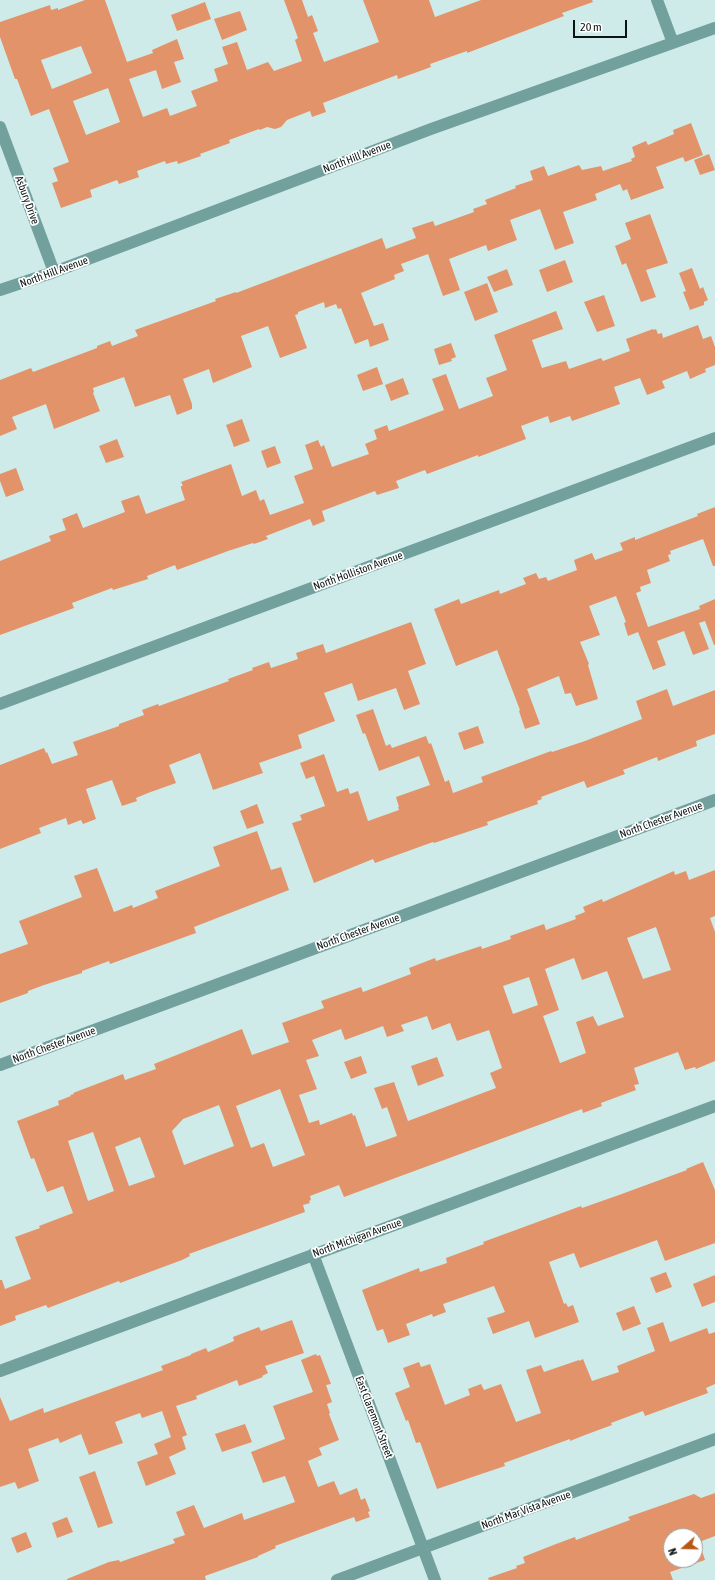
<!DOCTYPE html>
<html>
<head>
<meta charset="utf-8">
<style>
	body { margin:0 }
	#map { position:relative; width:715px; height:1580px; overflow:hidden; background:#ceebe9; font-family:"Asap Condensed",sans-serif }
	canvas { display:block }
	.north { position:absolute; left:663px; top:1528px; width:40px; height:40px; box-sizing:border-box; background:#fff; border:1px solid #9da1a1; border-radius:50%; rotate:250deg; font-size:11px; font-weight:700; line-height:16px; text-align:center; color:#0a1413 }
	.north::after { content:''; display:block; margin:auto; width:14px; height:18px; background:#b75715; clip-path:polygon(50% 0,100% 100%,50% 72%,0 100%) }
	.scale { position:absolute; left:573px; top:20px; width:54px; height:18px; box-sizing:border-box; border:2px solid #0a1413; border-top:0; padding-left:5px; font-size:12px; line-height:14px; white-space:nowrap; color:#0a1413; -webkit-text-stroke:3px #fff; paint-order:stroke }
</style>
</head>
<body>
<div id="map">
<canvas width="715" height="1580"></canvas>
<div class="north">N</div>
<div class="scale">20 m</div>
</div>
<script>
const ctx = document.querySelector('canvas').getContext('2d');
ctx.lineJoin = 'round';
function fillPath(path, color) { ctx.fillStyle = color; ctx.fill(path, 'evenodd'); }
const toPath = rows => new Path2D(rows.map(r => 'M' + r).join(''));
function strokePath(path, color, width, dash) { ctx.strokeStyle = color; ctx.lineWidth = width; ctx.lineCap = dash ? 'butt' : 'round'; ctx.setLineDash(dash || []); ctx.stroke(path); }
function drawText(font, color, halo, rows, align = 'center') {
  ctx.font = font + ' "Asap Condensed",sans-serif'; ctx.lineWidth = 3.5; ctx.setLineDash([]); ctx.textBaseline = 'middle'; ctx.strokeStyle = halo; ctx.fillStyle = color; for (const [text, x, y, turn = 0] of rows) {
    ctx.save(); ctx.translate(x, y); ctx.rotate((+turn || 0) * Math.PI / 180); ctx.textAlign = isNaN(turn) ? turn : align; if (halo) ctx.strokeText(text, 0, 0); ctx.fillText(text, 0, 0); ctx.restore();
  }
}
const building = toPath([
	[85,0,105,0,127,62,153,53,152,50,177,39,184,59,174,62,181,82,162,89,156,70,129,79,143,117,167,108,170,116,197,106,191,91,218,81,214,69,228,64,222,47,237,42,247,70,268,62,274,71,302,61,295,40,298,38,284,0,302,0,308,17,312,15,318,31,313,33,324,62,379,42,363,0,429,0,435,17,481,0,592,0,593,2,562,13,564,16,467,53,467,51,430,64,431,67,398,79,397,75,323,103,326,112,312,117,310,111,287,120,281,127,275,129,267,127,260,130,259,129,229,140,230,143,200,154,201,156,178,164,177,161,166,164,165,161,137,171,139,177,119,184,117,180,90,190,92,197,61,208,52,183,58,181,53,168,69,162,49,109,31,116,17,79,15,79,0,37,0,22,50,5,51,10,58,8,58,10],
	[81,46,92,73,52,89,41,60],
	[108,88,120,122,86,135,73,101],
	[205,2,211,19,177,31,171,15],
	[240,11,247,30,222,40,214,19],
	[691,123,703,155,685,162,683,157,656,167,664,188,631,200,627,189,623,191,620,184,595,194,597,200,563,212,574,243,555,250,540,209,510,220,517,240,488,251,486,245,449,259,460,290,443,296,428,254,401,264,404,271,394,275,395,279,361,293,374,326,383,323,389,340,370,347,368,339,355,344,341,308,338,309,336,304,325,308,324,302,298,312,298,314,295,315,307,348,280,358,268,326,241,336,252,367,213,383,209,369,183,379,192,404,192,409,177,415,170,395,135,407,124,377,93,388,94,392,93,393,100,411,54,429,46,404,12,417,17,429,0,436,0,380,31,368,33,372,97,348,97,346,110,341,112,346,138,336,135,330,216,301,215,299,236,292,236,293,382,238,386,249,416,238,412,228,433,221,435,226,474,212,473,209,487,204,485,200,516,188,515,186,533,180,530,171,544,166,548,176,579,165,582,170,601,166,603,171,632,161,631,159,635,157,632,147,646,141,648,145,674,134,673,130],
	[709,154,715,170,700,175,694,160],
	[650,214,668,263,646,270,656,297,641,302,626,263,622,265,615,246,631,239,625,223],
	[565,260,573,282,547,292,539,270],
	[692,268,700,289,703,287,708,300,704,302,704,305,690,310,683,292,686,291,679,273],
	[507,269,513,285,494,292,487,277],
	[487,283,498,312,475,321,464,292],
	[604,295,615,326,597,332,584,302],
	[556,311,563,329,532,340,542,368,566,361,569,369,601,358,603,361,630,351,626,339,653,329,654,330,656,329,658,334,662,333,663,338,698,325,703,339,711,336,715,347,715,365,705,369,706,372,690,379,687,371,662,381,665,388,647,395,640,378,614,387,620,404,572,421,570,416,550,423,548,416,521,426,526,439,478,457,478,455,427,474,425,470,396,481,399,488,377,495,375,491,322,511,325,521,313,526,310,519,266,536,268,539,254,544,253,543,228,551,177,570,175,565,147,576,148,579,113,590,112,588,72,603,74,608,0,635,0,561,51,541,49,536,66,530,62,519,77,513,83,528,125,512,121,501,139,495,146,514,185,500,181,488,181,486,183,486,181,482,231,464,242,496,256,490,260,501,264,499,270,515,304,503,294,476,313,469,305,445,318,440,321,447,324,445,332,467,369,454,365,444,377,439,374,430,387,425,389,431,444,410,432,379,446,374,459,409,493,396,486,378,507,370,494,335],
	[451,343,456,357,451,359,452,361,439,365,434,349],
	[377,367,383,384,363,391,357,375],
	[403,378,409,394,391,401,385,385],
	[242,419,250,441,234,447,226,425],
	[117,439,124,457,106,463,99,446],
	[275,446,281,463,267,468,261,451],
	[16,468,24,490,6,497,0,481,0,474],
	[715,507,715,566,713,566,703,539,670,551,671,554,668,555,670,561,647,570,651,583,640,587,641,591,636,593,648,627,700,609,699,606,715,599,715,645,714,645,705,621,699,623,709,649,693,655,684,631,657,641,666,665,653,670,638,632,628,636,624,623,626,622,616,596,589,606,600,635,580,642,589,664,588,665,598,699,576,706,571,693,565,694,559,676,527,689,540,724,525,729,519,711,520,710,497,650,456,666,434,609,459,599,461,604,499,590,500,594,526,584,523,578,536,573,539,579,546,577,548,581,577,570,574,560,592,553,595,560,623,550,620,543,635,537,635,540,698,516,697,514],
	[411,622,426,664,408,671,420,704,404,710,396,688,358,701,352,683,324,693,335,721,298,735,302,748,259,763,263,773,213,790,200,753,169,765,176,783,148,793,136,798,137,801,122,806,112,780,86,789,96,819,83,824,81,820,68,825,66,818,39,828,41,833,0,849,0,765,44,748,46,753,47,752,52,764,78,755,73,742,119,726,119,724,144,715,142,710,158,704,159,706,229,681,228,679,253,670,252,668,269,662,271,668,298,659,296,653,323,644,326,653],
	[667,689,673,706,715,690,715,734,696,741,697,746,658,761,657,757,623,770,625,774,587,788,584,781,541,797,542,799,537,801,538,804,487,822,488,825,434,843,433,842,375,863,373,859,314,883,292,823,302,820,300,815,325,806,314,776,306,779,300,763,324,754,337,792,348,788,350,794,358,791,368,821,399,810,398,807,399,807,396,797,430,785,419,756,379,771,365,733,363,734,356,715,373,709,386,746,390,744,392,748,426,736,429,744,431,743,445,782,449,780,453,793,483,782,481,777,551,751,552,752,585,741,642,719,636,701],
	[478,726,484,743,464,750,458,733],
	[257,804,264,823,247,829,240,811],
	[257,831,271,870,281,867,289,890,194,927,196,933,110,964,109,961,82,971,82,973,44,985,28,991,28,993,0,1003,0,954,28,944,19,921,82,897,74,876,97,868,114,912,132,905,133,908,158,898,155,891,220,866,213,847],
	[715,870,715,916,710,918,715,932,715,1061,696,1069,695,1067,685,1070,678,1052,634,1068,639,1084,634,1085,636,1090,601,1103,602,1106,583,1113,582,1109,344,1197,339,1185,310,1196,311,1200,309,1201,310,1203,303,1205,305,1212,189,1254,190,1256,182,1260,120,1283,119,1281,48,1308,46,1305,15,1316,16,1320,0,1326,0,1280,2,1280,5,1289,31,1279,15,1237,40,1228,39,1226,73,1213,63,1186,47,1192,34,1158,31,1159,17,1121,59,1105,58,1101,71,1096,70,1095,74,1094,73,1093,123,1074,125,1080,156,1069,154,1064,242,1029,252,1055,289,1042,282,1023,324,1008,321,1001,361,987,363,992,411,974,409,968,435,958,436,961,481,946,482,949,511,939,510,936,544,924,546,930,576,919,575,916,585,912,583,907,602,899,603,902,674,871,675,875,686,871,689,880],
	[656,927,671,970,643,979,627,938],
	[574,958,582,980,607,971,624,1017,598,1026,593,1016,576,1022,586,1053,560,1063,543,1016,559,1010,545,969],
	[529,977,538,1005,513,1014,503,986],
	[427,1016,432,1030,450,1023,457,1041,489,1030,502,1068,490,1073,496,1088,408,1121,394,1082,374,1088,382,1109,387,1107,397,1136,366,1147,355,1115,353,1116,352,1113,320,1125,319,1120,309,1123,299,1095,317,1089,306,1060,319,1056,312,1040,341,1029,345,1040,383,1026,387,1037,404,1031,401,1025],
	[280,1089,305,1155,273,1167,264,1143,251,1148,236,1106],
	[219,1105,234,1146,184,1165,172,1131,183,1119],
	[93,1132,114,1191,88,1201,68,1141],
	[140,1137,155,1177,129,1186,115,1147],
	[361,1056,367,1073,351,1079,344,1062],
	[437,1057,444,1076,418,1086,411,1066],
	[703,1162,715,1190,715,1243,665,1261,657,1240,580,1268,574,1253,549,1262,564,1304,566,1303,568,1307,573,1305,579,1322,535,1338,529,1321,493,1334,487,1318,505,1312,494,1286,443,1304,446,1312,433,1317,432,1314,406,1324,410,1335,388,1343,383,1329,377,1331,362,1290,419,1268,420,1272,447,1263,446,1258,484,1244,483,1242,581,1206,582,1208,619,1195,687,1170,686,1169],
	[666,1272,672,1287,656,1293,650,1278],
	[715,1275,715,1302,702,1307,693,1284],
	[634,1306,641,1324,623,1331,616,1313],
	[292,1320,304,1353,265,1366,268,1373,262,1376,263,1377,239,1386,237,1380,196,1396,197,1399,176,1406,187,1435,182,1437,186,1449,169,1457,176,1474,146,1486,137,1462,158,1454,154,1444,171,1437,162,1411,142,1418,140,1413,115,1422,123,1443,89,1455,81,1434,60,1443,58,1438,28,1449,39,1481,18,1489,15,1482,0,1487,0,1397,10,1421,43,1408,44,1413,163,1370,161,1366,191,1355,191,1354,206,1348,208,1352,234,1341,233,1337,259,1327,261,1331],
	[663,1322,670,1342,707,1328,709,1334,715,1332,715,1384,706,1388,708,1393,645,1416,643,1411,611,1423,612,1425,585,1435,570,1441,570,1439,504,1463,505,1466,437,1489,420,1442,416,1443,408,1420,406,1421,395,1393,410,1387,403,1368,419,1362,421,1367,430,1364,445,1405,470,1395,468,1389,481,1384,484,1390,501,1384,516,1422,541,1413,526,1370,541,1365,544,1372,579,1360,579,1361,583,1359,592,1381,619,1372,617,1366,655,1351,647,1328],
	[316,1354,317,1356,320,1355,331,1384,326,1385,332,1402,327,1404,330,1413,329,1414,339,1440,319,1448,322,1455,308,1461,318,1487,334,1481,340,1495,357,1488,361,1500,365,1498,370,1511,368,1512,370,1517,356,1522,354,1517,275,1546,276,1548,258,1556,258,1557,205,1576,206,1580,67,1580,67,1579,109,1562,119,1560,120,1562,175,1543,173,1539,185,1535,176,1512,194,1505,204,1528,242,1513,244,1520,295,1502,285,1476,263,1483,251,1452,285,1439,273,1406,313,1392,301,1360],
	[245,1424,252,1442,222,1452,215,1434],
	[95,1471,113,1523,98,1528,79,1477],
	[715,1493,715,1536,699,1542,705,1560,670,1572,673,1580,489,1580,488,1578,517,1568,516,1566,525,1563,523,1557,556,1544,575,1537,576,1540,630,1520,628,1517,694,1494,701,1498],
	[671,1536,695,1536,695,1560,671,1560],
	[67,1517,73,1532,57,1538,52,1523],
	[26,1532,32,1547,17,1553,11,1538]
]);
const minor = toPath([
	[657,0,673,43],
	[0,127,54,272],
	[0,290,54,272,431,129,715,28],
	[0,704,715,438],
	[0,1065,715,800],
	[313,1254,435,1580],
	[0,1371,715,1106],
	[337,1580,715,1439]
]);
const streetNames = [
	["North Hill Avenue",357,157,-21],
	["Asbury Drive",27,200,70],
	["North Hill Avenue",54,272,-20],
	["North Holliston Avenue",358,571,-20],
	["North Chester Avenue",661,820,-20],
	["North Chester Avenue",358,932,-20],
	["North Chester Avenue",54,1045,-20],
	["North Michigan Avenue",357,1238,-20],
	["East Claremont Street",374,1417,69],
	["North Mar Vista Avenue",526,1510,-20]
];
fillPath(building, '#e39369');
strokePath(minor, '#71a09d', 12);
drawText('11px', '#0a1413', '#fff', streetNames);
</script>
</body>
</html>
